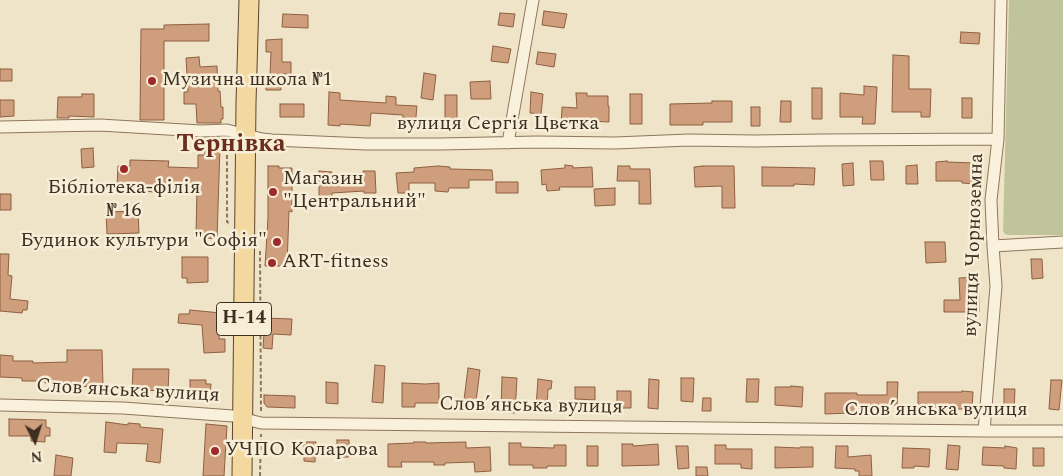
<!DOCTYPE html>
<html>
<head>
<meta charset="utf-8">
<style>
	body { margin:0 }
	#map { position:relative; width:1063px; height:476px; overflow:hidden; background:#f0e4c8; font-family:Spectral,serif }
	canvas { display:block }
	.north { position:absolute; left:10px; top:416px; width:50px; height:50px; -webkit-text-stroke:4px #f7eed8; paint-order:stroke; rotate:175deg; font-size:14px; font-weight:700; line-height:20px; text-align:center; color:#3d2e20 }
	.north::after { content:''; display:block; margin:auto; width:18px; height:22px; background:#3d2e20; clip-path:polygon(50% 0,100% 100%,50% 72%,0 100%) }
</style>
</head>
<body>
<div id="map">
<canvas width="1063" height="476"></canvas>
<div class="north">N</div>
</div>
<script>
const ctx = document.querySelector('canvas').getContext('2d');
ctx.lineJoin = 'round';
function fillPath(path, color) { ctx.fillStyle = color; ctx.fill(path, 'evenodd'); }
const toPath = rows => new Path2D(rows.map(r => 'M' + r).join(''));
function strokePath(path, color, width, dash) { ctx.strokeStyle = color; ctx.lineWidth = width; ctx.lineCap = dash ? 'butt' : 'round'; ctx.setLineDash(dash || []); ctx.stroke(path); }
function drawText(font, color, halo, rows, align = 'center') {
  ctx.font = font + ' Spectral,serif'; ctx.lineWidth = 5; ctx.setLineDash([]); ctx.textBaseline = 'middle'; ctx.strokeStyle = halo; ctx.fillStyle = color; for (const [text, x, y, turn = 0] of rows) {
    ctx.save(); ctx.translate(x, y); ctx.rotate((+turn || 0) * Math.PI / 180); ctx.textAlign = isNaN(turn) ? turn : align; if (halo) ctx.strokeText(text, 0, 0); ctx.fillText(text, 0, 0); ctx.restore();
  }
}
const cemetery = toPath([
	[1009,0,1063,0,1063,235,1008,235,1005,234,1003,231]
]);
const building = toPath([
	[544,11,567,14,564,28,542,25,544,11],
	[500,13,515,14,513,27,498,25,500,13],
	[283,14,308,15,308,28,282,27,283,14],
	[209,24,209,41,164,41,164,120,140,120,141,29,164,29,164,25,209,24],
	[961,32,980,33,979,44,960,43,961,32],
	[282,39,282,62,291,62,291,74,281,74,281,90,266,90,266,75,270,75,271,52,266,52,266,40,282,39],
	[493,46,511,49,508,63,491,61,493,46],
	[538,52,556,54,554,67,536,64,538,52],
	[893,55,909,56,909,89,931,89,930,117,921,117,921,112,892,112,893,55],
	[199,57,200,67,217,66,218,91,220,91,221,107,223,107,223,119,221,119,221,123,197,123,196,104,184,104,184,92,188,92,186,58,199,57],
	[0,69,12,69,12,81,0,81,0,69],
	[424,73,436,75,433,100,421,98,424,73],
	[490,81,491,99,471,99,470,82,490,81],
	[864,86,877,87,875,124,862,124,863,117,840,117,840,93,864,95,864,86],
	[812,88,822,88,822,119,812,119,812,88],
	[329,92,340,93,340,100,386,103,386,96,396,97,396,105,417,106,415,127,402,126,403,115,371,113,370,126,340,124,340,126,328,125,329,92],
	[531,92,543,94,541,114,530,113,531,92],
	[576,93,587,93,587,96,608,96,608,106,609,106,609,122,588,121,588,127,570,127,570,129,561,128,562,107,577,108,576,93],
	[82,94,94,94,94,117,69,116,69,118,57,118,58,97,82,97,82,94],
	[630,94,642,94,642,124,630,124,630,94],
	[445,95,457,95,457,127,445,128,445,95],
	[962,98,972,98,972,118,962,118,962,98],
	[0,100,14,100,14,116,0,117,0,100],
	[712,101,732,101,732,122,703,122,703,125,670,125,670,104,712,103,712,101],
	[781,101,791,101,791,122,780,122,781,101],
	[280,104,304,104,304,117,280,117,280,104],
	[751,107,760,107,760,126,751,126,751,107],
	[205,145,220,146,217,239,207,238,207,235,196,234,197,188,154,187,154,192,143,191,143,187,117,186,118,166,130,166,130,160,169,161,168,167,198,168,198,155,205,155,205,145],
	[93,148,94,167,82,168,81,149,93,148],
	[870,161,883,161,884,180,871,180,870,161],
	[947,161,947,162,975,163,975,184,962,183,962,181,936,181,936,162,947,161],
	[853,163,854,185,843,186,842,164,853,163],
	[565,165,573,166,573,168,592,167,593,187,559,187,560,190,547,191,546,184,542,185,541,170,565,168,565,165],
	[917,165,918,184,906,184,906,166,917,165],
	[268,166,279,166,279,168,292,168,292,212,289,211,287,266,265,266,268,218,268,166],
	[438,166,450,167,450,169,492,170,493,180,469,180,469,188,449,188,448,192,435,191,435,183,409,183,409,193,398,193,396,173,414,172,414,168,438,166],
	[618,166,630,166,630,169,650,169,651,204,639,204,639,181,617,181,618,166],
	[703,166,734,166,735,208,722,208,722,186,695,187,694,167,703,166],
	[762,167,815,168,814,185,794,184,794,186,762,186,762,167],
	[319,171,332,172,332,174,363,174,363,171,375,171,376,193,364,193,364,191,332,193,332,208,319,208,319,171],
	[496,182,518,182,518,193,496,193,496,182],
	[615,188,615,205,595,206,594,189,615,188],
	[0,194,11,194,11,210,0,210,0,194],
	[138,211,139,233,107,234,106,212,138,211],
	[925,242,945,242,946,262,926,263,925,242],
	[0,254,9,254,8,275,12,276,10,299,28,301,27,310,23,310,22,313,0,311,0,254],
	[182,257,208,257,208,282,187,283,187,278,182,278,182,257],
	[1031,259,1042,259,1043,278,1032,279,1031,259],
	[979,277,979,312,944,312,944,300,960,300,959,278,979,277],
	[190,310,221,313,219,339,225,339,225,352,204,353,202,325,178,323,179,314,189,314,190,310],
	[265,318,292,319,291,335,273,334,272,349,263,348,265,318],
	[67,350,102,350,103,386,61,387,61,383,45,383,45,381,22,381,22,378,0,377,0,355,13,356,13,361,33,361,33,363,67,362,67,350],
	[375,365,385,366,383,403,372,402,375,365],
	[468,368,480,370,476,401,464,400,468,368],
	[133,369,169,369,168,391,132,390,133,369],
	[502,377,517,378,515,413,501,412,502,377],
	[681,378,694,378,693,402,681,401,681,378],
	[538,379,552,381,551,389,548,389,547,408,536,407,538,379],
	[649,379,659,380,658,409,648,408,649,379],
	[747,379,759,379,758,402,746,402,747,379],
	[190,380,206,380,206,384,211,384,210,396,190,396,190,380],
	[1051,380,1062,380,1059,410,1049,409,1051,380],
	[326,382,338,383,338,404,326,403,326,382],
	[887,382,898,382,897,405,877,405,878,412,825,414,825,393,857,393,857,395,887,395,887,382],
	[402,383,426,384,439,383,439,403,415,403,415,407,402,407,402,383],
	[791,386,803,387,802,407,775,405,775,387,791,387,791,386],
	[575,387,595,387,595,400,575,399,575,387],
	[1004,389,1015,389,1014,411,1004,411,1004,389],
	[617,391,631,391,631,408,617,408,617,391],
	[962,391,973,392,972,409,951,409,951,414,918,413,918,392,962,392,962,391],
	[264,395,295,396,295,408,267,407,264,403,264,395],
	[703,398,711,398,711,411,702,411,703,398],
	[9,419,46,420,46,427,50,428,50,436,45,436,45,442,31,441,31,436,9,436,9,419],
	[106,422,128,425,128,423,140,424,140,427,163,429,160,463,146,461,148,444,117,443,116,453,104,452,106,422],
	[206,424,227,426,224,476,203,476,206,424],
	[337,440,349,440,349,457,337,457,337,440],
	[304,442,316,442,315,462,304,461,304,442],
	[414,442,426,442,426,443,466,442,466,448,490,447,491,471,475,472,474,462,445,463,445,465,434,465,434,462,401,462,402,467,388,467,388,444,414,443,414,442],
	[509,443,521,443,521,447,554,448,554,445,566,445,566,466,547,466,547,468,533,468,533,465,509,465,509,443],
	[622,444,633,444,633,446,658,444,659,465,622,466,622,444],
	[715,445,726,445,726,449,752,449,752,469,741,468,741,464,715,464,715,445],
	[948,445,960,446,958,470,946,469,948,445],
	[587,446,598,446,598,466,587,466,587,446],
	[676,446,688,446,689,468,678,469,676,446],
	[836,446,848,446,848,457,871,455,872,476,859,476,859,471,855,471,855,469,835,468,836,446],
	[1005,446,1017,448,1016,469,1004,468,1004,466,982,465,983,447,1005,448,1005,446],
	[775,447,800,448,800,447,813,447,813,467,775,468,775,447],
	[903,448,930,449,929,467,914,466,914,468,902,468,903,448],
	[1033,448,1044,448,1044,466,1033,466,1033,448],
	[56,455,73,458,71,476,54,476,56,455],
	[696,467,707,467,708,476,696,476,696,467]
]);
const path = toPath([
	[227,142,227,222,229,223],
	[260,251,261,411],
	[260,476,261,434]
]);
const minor = toPath([
	[0,127,100,125,201,131,227,130,262,139,272,140,366,144,440,144,537,142,615,143,689,140,755,141,821,140,998,139],
	[508,143,533,0],
	[993,246,1063,242],
	[0,405,123,408,233,416,261,423,984,431,1063,431],
	[984,431,996,286,993,246,991,200,998,139,1001,0]
]);
const primary = toPath([
	[242,476,246,103,249,0]
]);
const markers = [
	[152,81,5,"#9e2a2b"],
	[124,169,5,"#9e2a2b"],
	[273,192,5,"#9e2a2b"],
	[277,242,5,"#9e2a2b"],
	[272,263,5,"#9e2a2b"],
	[215,451,5,"#9e2a2b"]
];
const shields = [
	[244,319,55]
];
const shieldNames = [
	["Н-14",244,319]
];
const poiNames = [
	["Музична школа №1",162,81],
	["Магазин",283,180],
	["\"Центральний\"",283,203],
	["Бібліотека-філія",124,189,"center"],
	["№ 16",124,212,"center"],
	["Будинок культури \"Софія\"",267,242,"right"],
	["ART-fitness",282,263],
	["УЧПО Коларова",225,451]
];
const streetNames = [
	["вулиця Сергія Цвєтка",498,125],
	["вулиця Чорноземна",975,245,-88],
	["Словʼянська вулиця",128,392,3],
	["Словʼянська вулиця",531,407,1],
	["Словʼянська вулиця",936,411]
];
const districtNames = [
	["Тернівка",231,146]
];
fillPath(cemetery, '#bfc49a');
fillPath(building, '#cf9f7d');
strokePath(building, '#8d5f41', 1);
strokePath(minor, '#8d765c', 13);
strokePath(primary, '#5b4430', 21);
strokePath(path, '#8d765c', 2, [4, 2.5]);
strokePath(minor, '#faf1dc', 11);
strokePath(primary, '#f3d9a0', 19);
for (const [x, y, r, color] of markers) { const dot = new Path2D(); dot.arc(x, y, r, 0, 2 * Math.PI); ctx.fillStyle = color; ctx.fill(dot); strokePath(dot, '#f7eed8', 2); }
for (const [x, y, w] of shields) { const box = new Path2D(); box.roundRect(x - w / 2, y - 16.5, w, 33, 4); ctx.fillStyle = '#f7eed8'; ctx.fill(box); strokePath(box, '#3d2e20', 1); }
drawText('bold 19px', '#3d2e20', null, shieldNames);
drawText('20px', '#3d2e20', '#f7eed8', poiNames, 'left');
drawText('20px', '#3d2e20', '#f7eed8', streetNames);
drawText('bold 25px', '#6b2e1e', '#f7eed8', districtNames);
</script>
</body>
</html>
